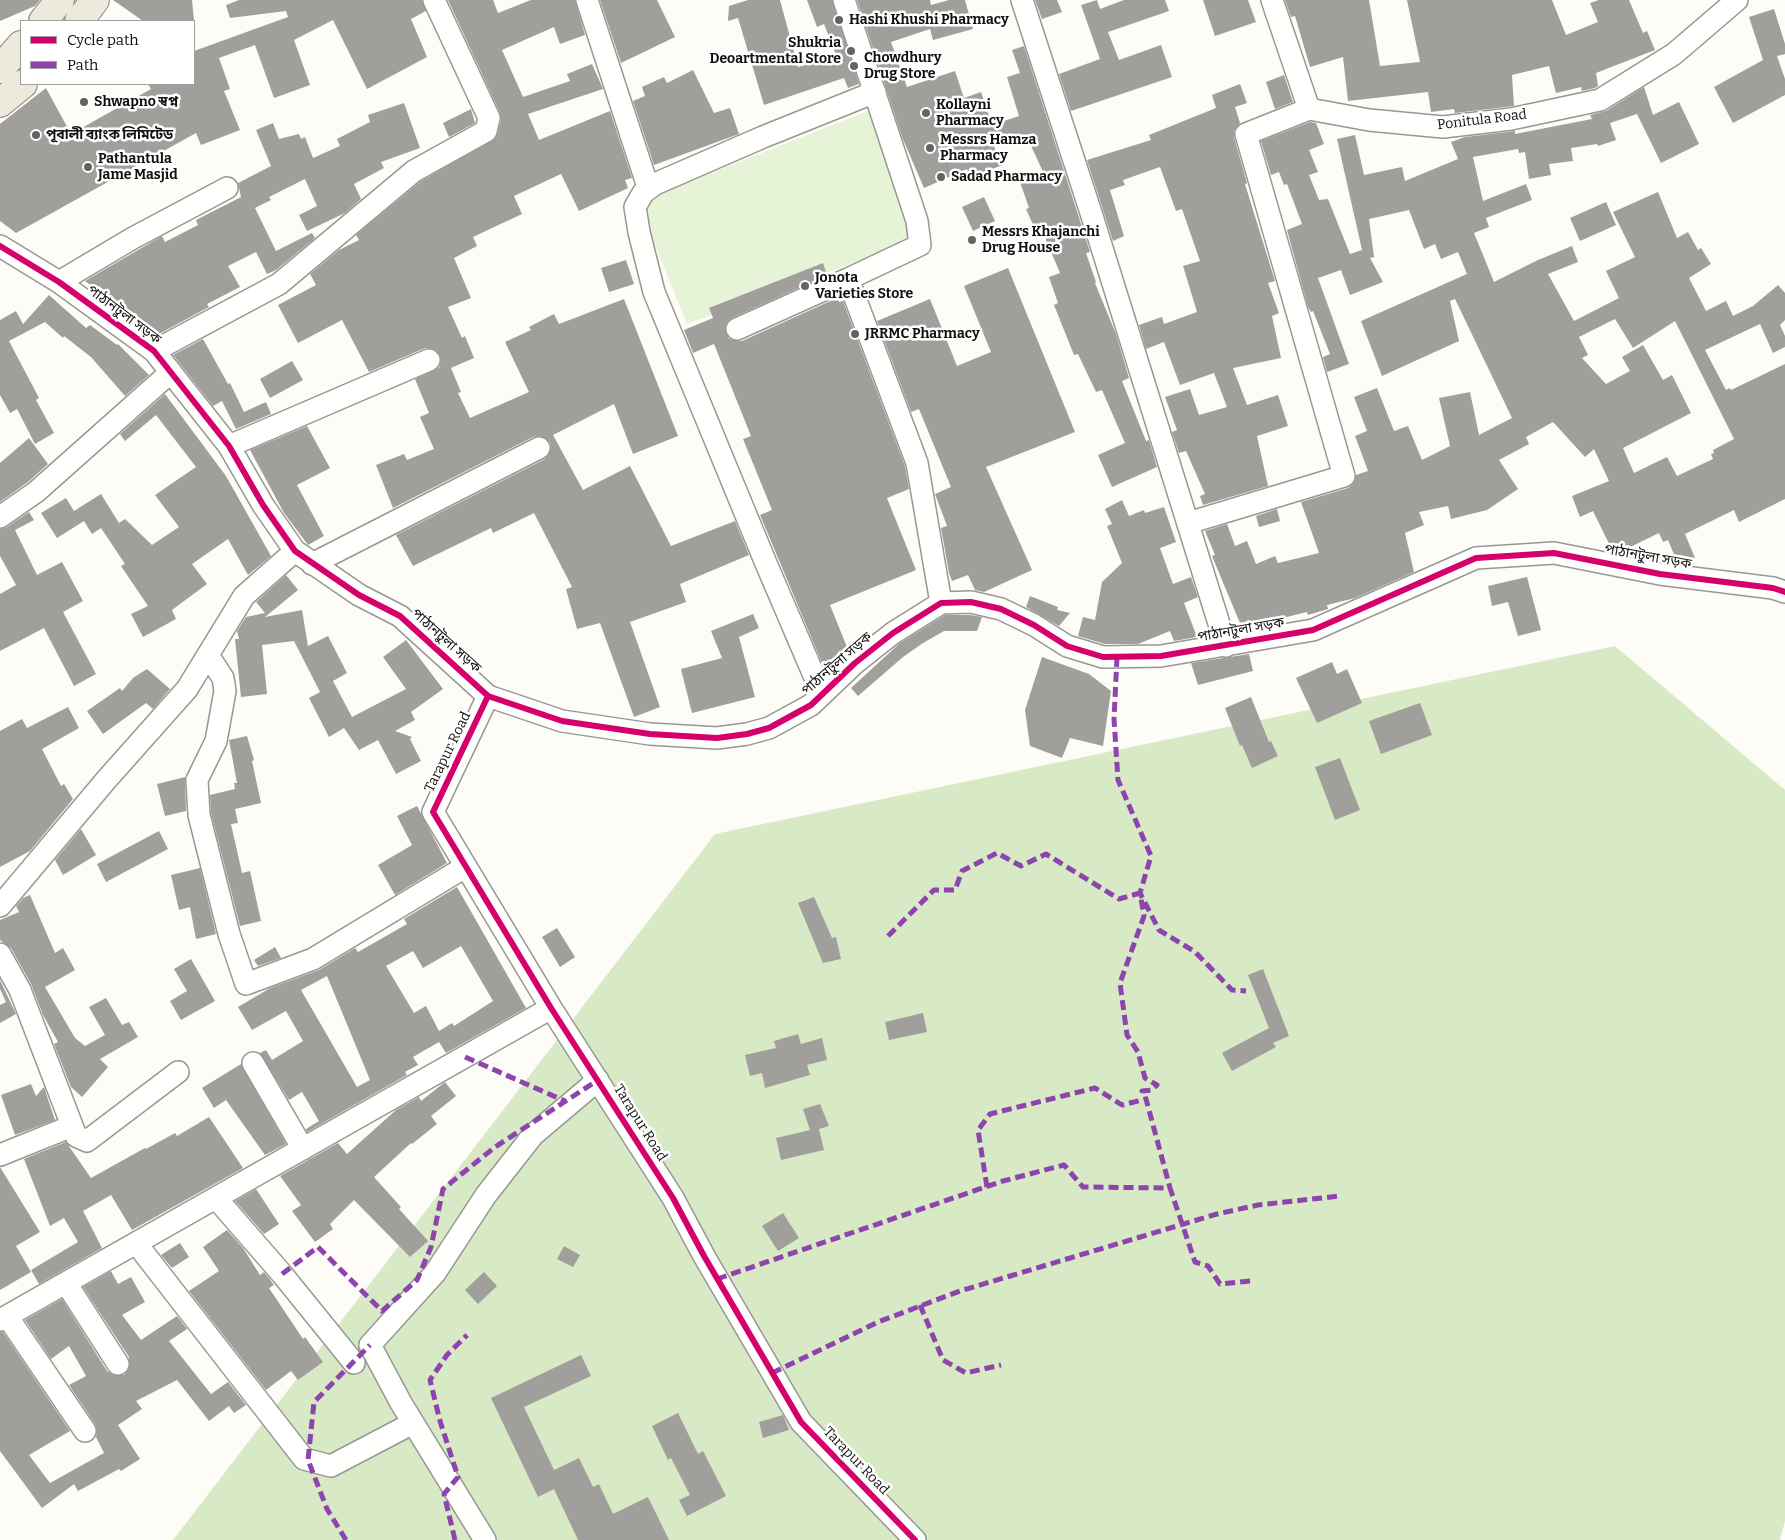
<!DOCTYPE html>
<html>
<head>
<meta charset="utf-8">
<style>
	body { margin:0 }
	#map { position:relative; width:1785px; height:1540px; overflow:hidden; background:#fdfcf7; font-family:Bitter,serif }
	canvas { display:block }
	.legend { position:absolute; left:20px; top:20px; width:175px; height:65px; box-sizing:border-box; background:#fff; border:1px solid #a0a0a0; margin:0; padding:6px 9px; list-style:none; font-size:15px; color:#111 }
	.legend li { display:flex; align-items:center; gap:10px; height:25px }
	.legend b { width:25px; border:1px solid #a0a0a0 }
</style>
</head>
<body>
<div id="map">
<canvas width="1785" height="1540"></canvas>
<ul class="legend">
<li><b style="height:6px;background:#d6006c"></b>Cycle path</li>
<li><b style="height:6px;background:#8e44ad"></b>Path</li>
</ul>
</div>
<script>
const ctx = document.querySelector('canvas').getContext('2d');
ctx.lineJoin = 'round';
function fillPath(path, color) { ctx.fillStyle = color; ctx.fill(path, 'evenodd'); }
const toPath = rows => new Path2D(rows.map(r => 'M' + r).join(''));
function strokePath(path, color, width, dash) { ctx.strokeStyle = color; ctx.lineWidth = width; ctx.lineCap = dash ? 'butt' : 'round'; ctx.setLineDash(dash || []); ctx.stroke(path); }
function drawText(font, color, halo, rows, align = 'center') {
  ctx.font = font + ' Bitter,"Noto Sans Bengali",serif'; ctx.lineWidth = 5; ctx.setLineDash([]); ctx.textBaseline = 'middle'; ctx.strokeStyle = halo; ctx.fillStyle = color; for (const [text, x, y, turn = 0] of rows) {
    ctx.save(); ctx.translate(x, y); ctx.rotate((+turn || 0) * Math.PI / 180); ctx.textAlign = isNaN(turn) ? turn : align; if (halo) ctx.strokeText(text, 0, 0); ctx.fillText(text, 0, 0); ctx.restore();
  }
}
const green = toPath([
	[873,109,911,242,687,324,644,218,645,204,653,196]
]);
const forest = toPath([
	[1615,646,1785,790,1785,1521,1780,1540,173,1540,715,834]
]);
const building = toPath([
	[0,0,40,0,35,6,0,21],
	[113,0,192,0,194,21,143,21],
	[239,0,422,0,426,11,411,19,427,57,367,89,333,20,294,40,310,85,274,98,255,45,219,58,230,89,224,91,240,130,201,145,196,133,16,233,0,221,0,124,46,88,71,134,151,89,148,84,194,84,194,51,288,17,286,11,230,18,226,5],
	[448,0,493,0,498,13,531,0,575,0,585,35,560,44,554,27,502,50,523,97,570,81,567,74,592,64,603,89,528,114,539,140,610,111,632,178,625,180,628,188,579,211,561,174,514,196,522,214,473,237,477,246,454,258,471,298,448,307,462,338,465,336,474,358,451,368,461,392,458,393,470,418,529,392,505,342,531,330,529,327,554,314,559,324,624,299,678,436,633,454,614,404,553,435,583,490,630,466,671,546,735,521,749,555,680,584,686,602,630,622,660,707,634,717,600,623,577,629,566,589,572,587,534,513,493,533,491,528,413,566,396,535,545,459,551,449,550,442,540,436,533,437,393,508,376,465,404,454,407,460,434,449,420,417,429,413,415,379,439,368,441,361,440,355,436,350,425,348,369,372,342,320,298,343,278,305,316,285,310,274,339,250,359,240,356,235,421,181,496,138,501,121,500,113],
	[600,0,657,0,675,37,621,63],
	[748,0,780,0,798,67,836,55,824,24,817,27,807,0,832,0,859,84,848,88,844,78,764,105,738,18,728,21,729,6],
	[857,0,930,0,931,5,949,0,965,0,973,29,933,40,930,29,891,42,907,87,955,71,964,98,981,92,992,125,1019,116,1007,77,1020,73,1012,50,1024,46,1090,252,1086,253,1096,282,1095,283,1116,334,1129,378,1122,381,1146,441,1149,440,1157,467,1112,487,1098,455,1125,443,1102,390,1096,392,1078,354,1074,355,1054,305,1058,303,1049,277,1060,273,1044,235,1039,238,1026,209,1029,208,1020,182,1044,174,1026,135,994,146,1002,165,971,178,967,169,924,188,902,137],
	[1035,0,1057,0,1062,12,1042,19],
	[1097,0,1100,9,1124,0,1165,0,1169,11,1108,32,1119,60,1161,45,1172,77,1071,111,1059,74,1100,59,1081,5],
	[1203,0,1248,0,1256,22,1215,36],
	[1285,0,1369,0,1380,66,1420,62,1407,0,1552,0,1566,35,1598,22,1590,3,1599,0,1629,0,1643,33,1647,31,1655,50,1596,73,1598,86,1595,88,1582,91,1581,87,1556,93,1549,66,1512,75,1514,106,1455,113,1454,109,1431,112,1428,92,1348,101,1343,57,1310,67,1295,16,1291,17],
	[1774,9,1785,44,1785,54,1777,56,1785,79,1785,95,1733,123,1714,87,1763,60,1749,17],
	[693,70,714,113,730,108,739,134,654,165,633,101,645,96,642,87,664,77,667,83],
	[1284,75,1293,102,1275,109,1266,82],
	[1240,84,1247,103,1235,107,1240,123,1234,131,1234,137,1247,183,1245,184,1275,281,1268,283,1279,313,1272,316,1281,358,1233,368,1247,405,1278,395,1288,426,1257,436,1268,486,1203,505,1200,496,1205,494,1186,451,1179,453,1172,432,1177,430,1165,397,1190,389,1199,415,1227,407,1214,373,1180,385,1164,342,1146,349,1139,325,1162,317,1164,324,1197,312,1183,266,1200,261,1182,209,1176,211,1160,167,1123,180,1125,185,1110,190,1124,236,1113,241,1087,160,1151,140,1149,135,1216,108,1212,95],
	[1644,87,1653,115,1679,102,1699,144,1661,163,1637,114,1610,123,1616,140,1598,146,1597,144,1571,148,1573,161,1549,164,1551,175,1529,179,1525,152,1519,153,1518,149,1473,157,1483,201,1526,184,1532,200,1486,218,1489,227,1474,233,1494,282,1538,260,1572,246,1578,262,1548,274,1574,321,1619,298,1606,271,1635,257,1613,212,1658,192,1677,238,1688,232,1698,250,1701,248,1711,264,1689,278,1706,311,1726,301,1733,316,1753,306,1778,285,1785,293,1785,320,1780,325,1785,336,1785,347,1773,353,1760,324,1705,350,1726,390,1730,388,1731,390,1785,364,1785,499,1739,522,1734,510,1685,534,1695,558,1682,564,1678,564,1668,540,1663,542,1659,533,1618,553,1613,552,1593,511,1580,517,1572,496,1609,481,1594,449,1585,457,1553,422,1526,437,1529,444,1499,460,1518,489,1487,510,1451,519,1448,506,1419,512,1424,525,1405,533,1414,572,1355,598,1327,605,1328,609,1308,615,1307,612,1242,628,1212,556,1215,555,1205,531,1227,524,1235,546,1247,541,1256,564,1275,556,1278,563,1319,553,1301,502,1348,488,1353,484,1356,475,1368,471,1355,436,1367,431,1354,397,1377,388,1394,431,1408,426,1422,460,1450,446,1439,398,1470,392,1479,435,1512,418,1455,299,1450,301,1459,341,1382,376,1361,321,1467,274,1458,252,1441,259,1435,244,1424,249,1409,210,1369,219,1374,257,1370,258,1383,282,1350,295,1341,270,1318,278,1349,364,1327,372,1323,357,1330,354,1313,311,1311,312,1308,307,1287,230,1302,224,1287,184,1284,185,1279,172,1271,175,1261,141,1310,122,1316,123,1324,144,1309,150,1318,172,1309,175,1319,200,1328,199,1350,254,1362,250,1337,139,1355,135,1364,175,1402,167,1405,181,1458,159,1451,142,1465,137,1515,131,1515,134,1592,119,1590,115,1606,111],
	[1615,319,1633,348,1675,321,1734,439,1713,450,1714,453,1711,454,1713,459,1677,476,1667,457,1634,473,1623,448,1691,413,1672,375,1663,380,1643,345,1622,357,1630,371,1606,384,1582,358,1588,355,1579,337],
	[404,103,420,148,381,162,384,168,354,184,361,199,345,213,307,231,299,215,317,206,305,179,269,197,271,200,255,208,276,251,312,233,315,238,276,270,267,274,256,252,228,266,240,287,207,304,209,307,157,335,85,281,162,236,165,242,198,225,196,220,241,197,238,183,271,166,256,130,273,123,279,139,299,134,301,139,305,137,313,158,340,146,337,139,370,122,368,115],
	[471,109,475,123,449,137,443,123],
	[984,197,995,221,973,231,962,207],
	[1606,202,1616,225,1580,241,1570,218],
	[626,260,634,284,609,292,601,268],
	[823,263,827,275,732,318,727,322,725,328,729,339,742,341,837,298,839,302,843,301,905,466,909,489,887,498,916,570,830,605,849,652,822,663,760,515,772,510,743,439,751,436,714,344,693,353,684,330,713,318,709,308],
	[1008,268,1075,432,986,467,1032,570,984,592,975,590,968,575,952,581,949,573,941,528,947,526,935,494,951,487,919,409,911,412,877,321,930,299,957,366,991,352,964,286],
	[49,295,86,328,90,325,117,345,118,344,149,375,125,396,91,357,64,336,63,338,45,322,9,341,39,398,36,400,54,433,35,444,17,409,10,413,0,395,0,320,16,311,23,324],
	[203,339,228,384,230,383,244,412,266,402,271,414,236,429,222,401,213,406,173,355],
	[292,361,303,380,270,398,260,379],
	[165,394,226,476,271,556,248,575,228,539,192,564,207,584,172,610,176,619,143,637,131,614,148,606,121,566,125,564,101,528,92,534,84,521,57,538,41,513,66,498,74,511,101,494,119,523,125,519,152,545,179,527,155,495,196,467,156,415,125,441,120,434],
	[307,426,330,468,297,485,324,536,308,545,284,513,250,450],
	[29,438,48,464,28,482,0,502,0,463],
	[1122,500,1129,516,1144,510,1145,513,1164,507,1176,542,1160,548,1173,584,1191,577,1198,597,1184,603,1197,637,1174,641,1170,631,1138,644,1105,644,1078,636,1083,617,1095,620,1102,582,1122,563,1107,526,1112,524,1105,509],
	[1277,509,1280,521,1259,527,1256,516],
	[29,512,34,520,15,530,37,575,62,562,83,601,63,612,96,674,74,686,44,628,0,651,0,594,16,585,0,556,0,529,7,527],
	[286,575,298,590,265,617,302,610,308,646,328,636,347,673,333,681,352,717,406,689,383,657,406,640,443,689,411,712,415,720,395,731,412,737,410,739,421,761,396,774,378,740,359,750,344,728,329,737,309,698,320,692,294,641,262,645,267,694,241,697,235,639,239,639,237,631,246,617,265,613,256,602],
	[1527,577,1541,630,1518,636,1508,602,1492,606,1488,586],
	[1030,596,1058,607,1057,610,1070,613,1059,626,1026,607],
	[753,614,759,628,739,637,755,697,692,713,681,669,722,658,711,631],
	[945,615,970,615,982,617,977,631,944,631,923,643,903,657,858,696,851,688,900,643],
	[1249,654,1253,671,1198,685,1191,663],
	[1042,657,1089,674,1111,691,1103,746,1070,738,1062,758,1030,746,1025,710],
	[1332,662,1337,674,1347,669,1362,703,1317,723,1296,678],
	[147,669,170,689,153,709,146,703,103,734,87,711,120,688,122,691,133,678],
	[1251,697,1269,742,1271,741,1278,756,1252,768,1242,745,1240,746,1225,708],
	[1420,703,1432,735,1381,754,1369,721],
	[68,707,79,728,42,749,61,786,64,784,73,799,30,851,0,867,0,731,22,719,27,728],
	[247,736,254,760,252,761,261,803,235,809,238,823,231,824,242,873,250,871,261,921,240,926,211,813,210,795,235,789,234,783,237,783,229,740],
	[1340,758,1360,810,1335,820,1315,767],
	[185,777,186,811,165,816,157,784],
	[417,806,447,863,395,895,378,865,412,845,397,816],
	[81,829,96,855,63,875,55,860],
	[159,831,168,849,106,882,97,864],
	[200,868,216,934,196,939,190,907,179,910,171,875],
	[457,887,526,1008,446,1053,439,1042,413,1057,418,1065,405,1072,407,1075,307,1132,306,1129,319,1121,302,1092,289,1100,260,1053,266,1050,272,1060,303,1041,286,1011,252,1030,238,1007,270,988,319,970,355,948,358,952,407,924,404,919],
	[461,946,493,1001,454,1026,452,1023,439,1031,426,1006,414,1013,386,966,413,951,423,968],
	[327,976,370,1080,357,1087,301,990],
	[30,895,55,953,63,948,75,970,45,987,75,1038,85,1046,105,1035,89,1007,106,998,122,1025,129,1022,138,1037,100,1059,108,1067,82,1097,71,1087,54,1044,58,1042,43,1015,31,984,11,948,0,940,0,920,19,912,16,906,23,898],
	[814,897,832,938,836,937,841,959,823,963,798,903],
	[557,928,575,957,560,967,542,937],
	[275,947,281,958,258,966,254,960],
	[191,959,215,1001,181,1020,170,1001,187,991,174,969],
	[1263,969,1289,1036,1273,1043,1276,1047,1232,1071,1222,1053,1269,1028,1248,975],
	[0,980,16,1014,0,1023,0,1005,6,1002,0,989],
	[923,1013,927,1032,889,1040,885,1022],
	[798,1034,801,1044,822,1038,827,1060,807,1065,810,1075,765,1088,762,1073,750,1076,745,1055,776,1048,774,1041],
	[241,1064,286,1144,265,1155,226,1100,214,1108,202,1088],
	[445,1082,456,1096,431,1116,437,1124,412,1144,411,1143,374,1177,401,1207,399,1209,428,1241,410,1257,354,1200,330,1224,333,1229,315,1242,292,1211,301,1205,280,1176,338,1143,347,1154,396,1110,419,1097,421,1101],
	[31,1084,36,1096,44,1087,55,1120,15,1135,1,1095],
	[820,1104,829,1126,819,1129,824,1150,781,1160,776,1138,810,1130,803,1109],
	[209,1117,243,1168,132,1230,111,1195,83,1211,102,1248,39,1284,31,1270,78,1242,64,1218,50,1226,24,1159,66,1142,91,1178,145,1148,146,1149,175,1133,177,1136],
	[0,1167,40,1232,16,1246,31,1272,0,1290],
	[256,1189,279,1224,264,1234,235,1201],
	[783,1213,799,1238,778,1251,762,1226],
	[227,1230,243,1248,260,1275,264,1272,269,1278,274,1285,269,1288,303,1339,305,1337,323,1362,298,1380,291,1371,266,1390,189,1291,219,1271,203,1247],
	[180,1243,189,1257,172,1268,161,1255],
	[564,1246,580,1255,573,1267,557,1259],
	[111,1271,118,1284,131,1277,145,1302,122,1315,141,1340,177,1316,187,1329,169,1341,211,1394,228,1382,246,1405,234,1413,229,1406,209,1421,177,1380,136,1401,142,1409,118,1425,140,1459,121,1471,119,1469,78,1491,74,1484,42,1508,0,1451,0,1332,3,1332,70,1431,29,1455,50,1483,104,1453,96,1437,97,1431,95,1424,69,1385,86,1376,69,1346,51,1359,25,1320,62,1299,107,1371,113,1375,124,1375,129,1369,129,1357,83,1287],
	[484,1272,497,1286,478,1304,465,1290],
	[581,1355,591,1376,524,1407,554,1470,579,1458,593,1487,599,1484,613,1514,648,1497,669,1540,578,1540,554,1489,538,1497,491,1398],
	[678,1413,698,1454,703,1451,726,1496,687,1516,679,1500,690,1495,671,1458,668,1460,652,1426],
	[783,1415,789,1430,763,1438,759,1422]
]);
const minor = toPath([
	[587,0,646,181],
	[844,0,917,221,920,245,848,279,917,463,941,603],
	[1022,0,1092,216,1226,646],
	[1272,0,1309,109],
	[1309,109,1369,120,1443,127,1511,119,1600,100,1674,54,1737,0],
	[0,246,59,282,154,351,229,446,263,505,295,551,359,595,400,616,488,696,562,721,650,734,717,738,747,734,769,728,811,705,855,663,893,633,941,603,971,602,1001,609,1034,625,1067,646,1103,657,1161,656,1313,630,1476,558,1554,553,1660,574,1773,588,1785,592],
	[59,282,133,238,227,188],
	[737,329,848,279],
	[154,351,279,284,414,171,486,131,489,118,434,0],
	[229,446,429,360],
	[0,517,36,492,171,372],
	[1188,523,1344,476,1246,134,1309,109],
	[312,564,539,448],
	[208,655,223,678,225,691,216,741,197,780,199,815,229,934,246,984,313,959,465,867],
	[822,694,765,561,654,292,639,232,635,207,643,193,655,184,763,137,875,92],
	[488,696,433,812,551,1008,673,1198,704,1256,801,1422,915,1540],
	[0,906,107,779,187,689,244,596,295,551],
	[0,954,20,990,76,1136,87,1141,178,1072],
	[253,1063,303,1149],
	[0,1155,72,1126],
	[216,1198,282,1274,354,1363],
	[136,1243,304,1459,331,1466,413,1423],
	[66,1283,118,1364],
	[7,1316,85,1431],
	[0,1320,551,1008],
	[485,1540,401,1403,370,1345,435,1273,486,1195,533,1135,598,1080]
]);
const major = toPath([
	[43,21,60,0],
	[79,21,95,0],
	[0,69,21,45],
	[0,103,23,84]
]);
const quiet = toPath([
	[1117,657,1114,719,1118,780,1151,856,1140,893,1159,930,1195,952,1232,990,1246,991],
	[888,936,934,890,955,890,962,871,997,853,1021,866,1046,854,1119,899,1140,893,1144,916,1120,983,1127,1035,1138,1052,1145,1078,1157,1085,1152,1090,1142,1091,1146,1099],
	[465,1057,565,1101],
	[987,1187,978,1130,990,1114,1095,1088,1122,1105,1146,1099,1170,1188],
	[282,1274,318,1247,382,1311,417,1280,431,1247,443,1189,495,1147,598,1080],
	[717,1279,1003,1181,1064,1165,1083,1187,1170,1188,1195,1262,1208,1266,1220,1284,1251,1281],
	[920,1305,943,1360,966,1373,1001,1365],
	[772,1373,878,1322,960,1291,1217,1214,1258,1205,1340,1196],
	[346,1540,327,1509,308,1460,314,1402,370,1345],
	[455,1540,444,1494,458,1477,440,1421,430,1380,447,1355,467,1335]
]);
const cycleway = toPath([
	[0,246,59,282,154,351,229,446,263,505,295,551,359,595,400,616,488,696,562,721,650,734,717,738,747,734,769,728,811,705,855,663,893,633,941,603,971,602,1001,609,1034,625,1067,646,1103,657,1161,656,1313,630,1476,558,1554,553,1660,574,1773,588,1785,592],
	[488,696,433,812,551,1008,673,1198,704,1256,801,1422,915,1540]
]);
const markers = [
	[839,20,5,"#646362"],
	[851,51,5,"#646362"],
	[854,66,5,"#646362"],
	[84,102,5,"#646362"],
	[926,113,5,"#646362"],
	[36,135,5,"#646362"],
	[930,148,5,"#646362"],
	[88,167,5,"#646362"],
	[941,177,5,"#646362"],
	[972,240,5,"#646362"],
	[805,286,5,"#646362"],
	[855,334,5,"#646362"]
];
const poiNames = [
	["Hashi Khushi Pharmacy",849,20],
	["Shukria",841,43,"right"],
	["Deoartmental Store",841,59,"right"],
	["Chowdhury",864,58],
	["Drug Store",864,74],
	["Shwapno স্বপ্ন",94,102],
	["Kollayni",936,105],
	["Pharmacy",936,121],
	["পূবালী ব্যাংক লিমিটেড",46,135],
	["Messrs Hamza",940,140],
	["Pharmacy",940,156],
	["Pathantula",98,159],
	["Jame Masjid",98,175],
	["Sadad Pharmacy",951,177],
	["Messrs Khajanchi",982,232],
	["Drug House",982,248],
	["Jonota",815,278],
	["Varieties Store",815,294],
	["JRRMC Pharmacy",865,334]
];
const streetNames = [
	["Ponitula Road",1482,120,-7],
	["পাঠানটুলা সড়ক",124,315,37],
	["পাঠানটুলা সড়ক",1648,557,10],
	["পাঠানটুলা সড়ক",1241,630,-10],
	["পাঠানটুলা সড়ক",446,641,42],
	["পাঠানটুলা সড়ক",837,664,-41],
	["Tarapur Road",448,752,-64],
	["Tarapur Road",640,1123,58],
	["Tarapur Road",856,1461,46]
];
fillPath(green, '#e7f3d7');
fillPath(forest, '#d8eac5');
fillPath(building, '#a19f9c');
strokePath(minor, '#979795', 24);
strokePath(major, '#858482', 30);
strokePath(minor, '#fffffe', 21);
strokePath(major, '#ede9dc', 28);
strokePath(quiet, '#8e44ad', 5, [10, 5]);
strokePath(cycleway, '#d6006c', 6);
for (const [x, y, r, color] of markers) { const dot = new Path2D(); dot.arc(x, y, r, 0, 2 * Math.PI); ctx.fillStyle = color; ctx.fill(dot); strokePath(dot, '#fff', 2); }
drawText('bold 14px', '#111', '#fff', poiNames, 'left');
drawText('14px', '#111', '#fff', streetNames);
</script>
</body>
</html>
